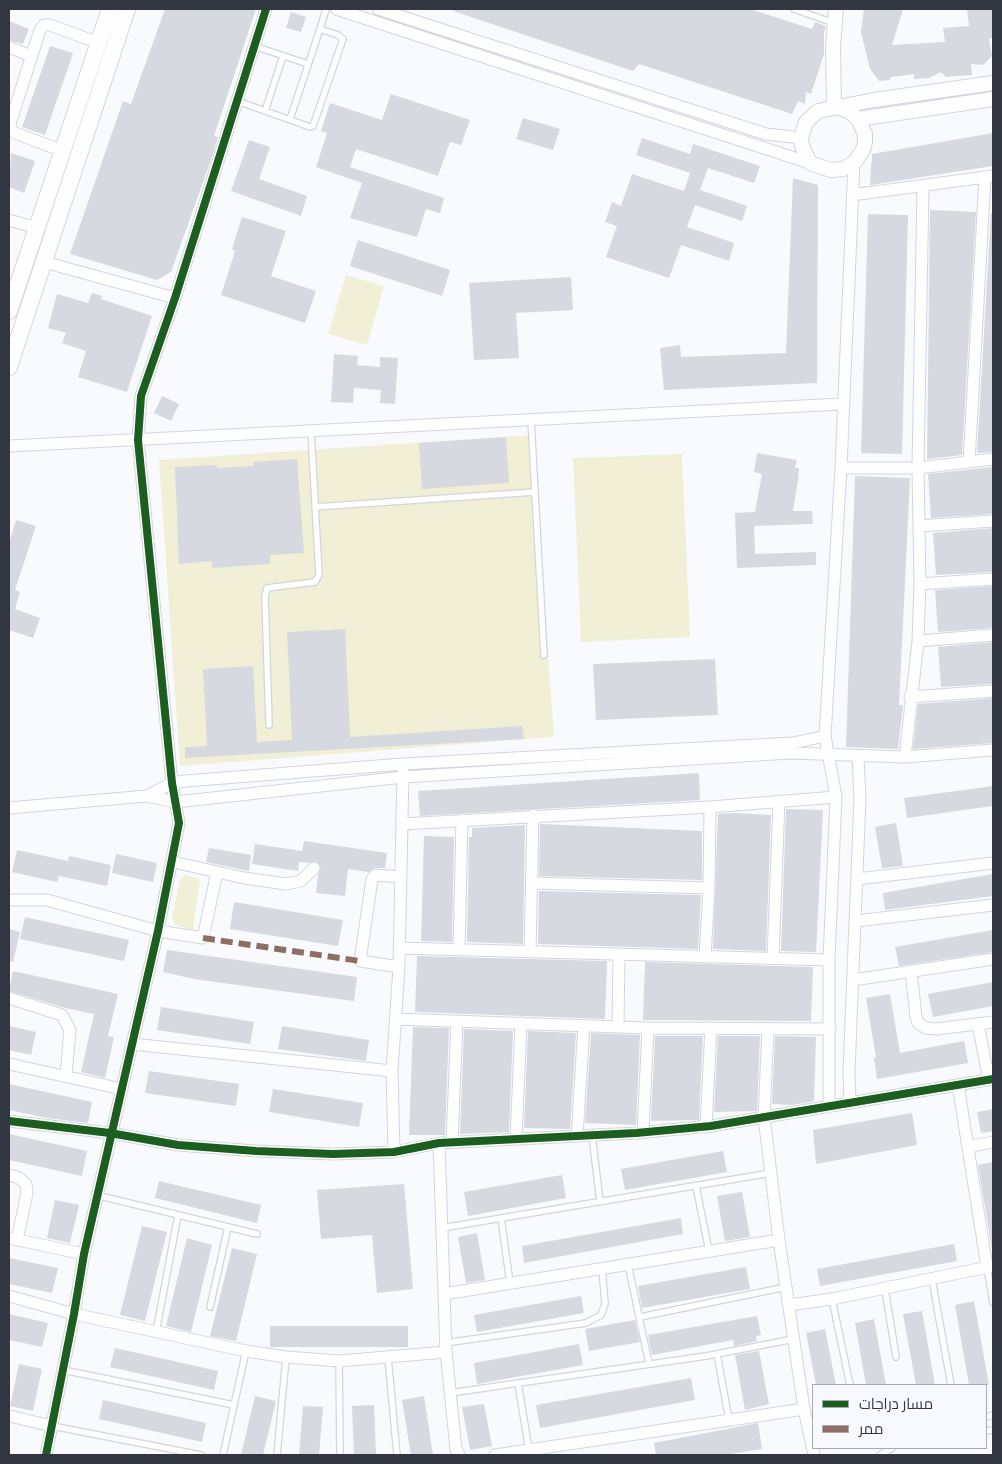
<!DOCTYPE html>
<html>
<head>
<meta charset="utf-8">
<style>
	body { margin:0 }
	#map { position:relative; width:1002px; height:1464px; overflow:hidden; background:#f9fafd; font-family:"Archivo Narrow",Cairo,sans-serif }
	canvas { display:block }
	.frame { position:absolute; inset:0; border:10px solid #313641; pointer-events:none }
	.legend { position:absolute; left:812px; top:1384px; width:175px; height:65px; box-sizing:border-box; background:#f7f9ff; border:1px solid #a8abb3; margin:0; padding:6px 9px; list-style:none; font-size:15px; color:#313641 }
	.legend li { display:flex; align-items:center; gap:10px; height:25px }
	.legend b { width:25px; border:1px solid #a8abb3 }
</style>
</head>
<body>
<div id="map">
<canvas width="1002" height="1464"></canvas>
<div class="frame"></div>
<ul class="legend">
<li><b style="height:6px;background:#1b5e20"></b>مسار دراجات</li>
<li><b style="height:6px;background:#8d6e63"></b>ممر</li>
</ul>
</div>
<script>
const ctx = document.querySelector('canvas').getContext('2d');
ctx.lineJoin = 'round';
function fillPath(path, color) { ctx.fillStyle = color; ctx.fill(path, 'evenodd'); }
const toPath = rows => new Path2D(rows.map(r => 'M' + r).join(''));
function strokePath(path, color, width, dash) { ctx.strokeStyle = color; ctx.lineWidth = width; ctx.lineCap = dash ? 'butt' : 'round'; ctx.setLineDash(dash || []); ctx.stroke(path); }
const green = toPath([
	[346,275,384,286,367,345,328,334],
	[531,435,554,737,180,766,159,460],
	[682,454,690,637,581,642,573,458],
	[185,875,200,879,193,930,175,925,172,918,180,880]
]);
const building = toPath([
	[165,9,256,9,214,136,218,137,212,157,171,272,157,280,70,254,123,101,131,104],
	[454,9,750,9,812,29,815,22,826,26,824,33,824,54,811,94,806,92,805,104,798,101,792,114,639,64,633,71,453,11],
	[864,9,903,9,892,45,945,42,943,28,969,26,967,9,992,9,993,38,989,38,992,56,983,65,971,64,972,75,946,77,941,72,929,78,914,79,914,74,891,77,890,80,879,81,870,69,861,32],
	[291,12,306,17,301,32,286,28],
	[9,21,29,29,23,44,9,40],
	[50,46,73,53,45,135,22,127],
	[391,94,470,120,461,145,450,142,438,176,356,149,350,167,444,198,440,213,426,209,417,237,350,218,362,183,316,167,327,133,321,131,330,103,382,120],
	[523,118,560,129,553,150,516,139],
	[993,133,993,166,870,185,872,154],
	[642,138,690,154,693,144,760,166,754,183,708,168,700,190,747,206,742,221,695,205,687,227,734,243,729,261,681,245,669,278,606,257,617,226,605,222,612,202,621,206,632,174,684,191,690,173,636,155],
	[249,140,270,147,259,179,307,196,301,216,231,191],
	[11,153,35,161,24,193,9,187],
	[793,178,818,185,817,383,664,390,660,348,680,345,681,357,786,353],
	[930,210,976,212,962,455,927,459],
	[991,213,993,213,993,452,977,453],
	[868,214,908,215,902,454,861,453],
	[242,217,286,231,271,276,316,291,305,323,221,295,235,251,232,249],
	[358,240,450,270,442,296,350,266],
	[571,277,573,310,516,313,519,358,474,360,469,283],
	[92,293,102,296,101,299,152,316,127,392,78,377,86,351,62,343,66,333,48,328,57,294,88,303],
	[334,354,358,356,357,365,380,367,380,357,398,358,395,404,380,403,381,390,354,388,353,403,331,402],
	[162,396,179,404,171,421,154,413],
	[506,437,509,483,422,489,419,443],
	[757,453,797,460,795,468,799,468,798,480,793,511,812,511,813,524,754,526,755,554,816,552,816,565,737,568,735,513,755,512,762,474,754,472],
	[297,459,304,553,270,555,270,564,212,568,212,561,179,564,175,467,217,465,217,468,254,466,253,462],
	[993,467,993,514,931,518,928,474],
	[855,476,910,478,899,705,903,705,898,749,846,747],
	[16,520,36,526,15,590,20,592,15,609,40,618,33,638,9,630,9,543],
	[993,528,993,572,936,575,933,533],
	[993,586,993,628,938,632,935,590],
	[345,629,350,737,522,726,524,739,185,758,185,747,207,746,203,669,253,666,257,742,292,740,287,632],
	[993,642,993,684,941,687,938,647],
	[715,659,718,715,596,720,593,664],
	[993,698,993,743,913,749,918,704],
	[699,773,700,800,420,816,418,791],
	[993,786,993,806,907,818,904,798],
	[786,809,823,810,816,952,781,951],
	[734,813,771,815,766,951,713,949,718,814],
	[896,823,903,866,882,868,875,827],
	[540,824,702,831,702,880,539,876],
	[525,825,523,944,467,942,469,837,472,837,472,828],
	[424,836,454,837,452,942,421,941],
	[304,841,387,853,385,868,374,868,369,872,348,869,345,896,316,893,318,874,321,869,316,861,308,863,299,862,298,871,252,864,255,844,302,851],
	[209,848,251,855,249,871,206,862],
	[17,850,68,861,69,856,111,865,107,886,59,876,57,882,12,872],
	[116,854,157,863,153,882,112,873],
	[993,874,993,896,885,910,883,893],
	[539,891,701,895,698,949,538,944],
	[234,902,343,920,338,946,230,929],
	[25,917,129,940,124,961,20,939],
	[9,929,20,932,13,962,9,961],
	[993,930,993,952,899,966,895,947],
	[167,950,357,977,354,1001,194,979,163,972],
	[417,956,607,961,605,1019,415,1012],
	[645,962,813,967,811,1021,643,1020],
	[13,971,118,994,108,1036,114,1037,105,1078,81,1072,94,1014,65,1008,9,991],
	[993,982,993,1006,933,1017,928,994],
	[890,994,900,1053,964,1041,968,1063,877,1079,874,1058,876,1057,866,998],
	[161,1007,254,1022,250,1044,157,1030],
	[9,1026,36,1032,31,1055,9,1050],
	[282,1026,369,1040,366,1061,278,1049],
	[413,1027,449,1028,445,1135,409,1135],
	[464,1029,513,1031,509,1132,460,1134],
	[528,1031,576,1033,570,1129,524,1128],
	[591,1033,640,1035,636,1125,585,1123],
	[655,1036,703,1036,699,1120,651,1121],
	[718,1036,760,1036,757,1111,714,1112],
	[775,1036,816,1037,814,1101,792,1105,772,1104],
	[149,1071,239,1084,236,1106,145,1093],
	[9,1084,92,1102,88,1123,47,1118,9,1110],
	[273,1089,363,1103,359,1127,269,1112],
	[993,1109,993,1131,981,1133,977,1112],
	[912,1113,917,1145,816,1164,813,1130],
	[9,1134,87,1151,82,1176,9,1160],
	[723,1151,727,1172,625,1190,621,1169],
	[993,1162,993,1249,992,1249,978,1165],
	[562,1175,566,1198,468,1216,464,1192],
	[159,1181,261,1205,257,1223,155,1198],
	[404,1184,413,1289,377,1293,372,1235,321,1239,317,1190],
	[742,1192,750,1237,725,1241,717,1196],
	[55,1200,79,1205,70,1243,47,1238],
	[681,1218,683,1234,524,1263,522,1246],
	[142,1226,167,1232,145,1321,120,1315],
	[477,1233,485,1280,466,1283,458,1237],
	[187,1238,212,1245,191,1332,166,1326],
	[954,1244,957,1261,820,1286,817,1269],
	[232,1248,257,1254,236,1341,210,1336],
	[9,1258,58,1268,52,1293,9,1284],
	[746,1267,750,1289,642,1308,638,1286],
	[581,1296,584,1313,477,1332,474,1315],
	[974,1301,989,1385,969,1385,955,1305],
	[922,1311,935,1385,916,1385,903,1314],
	[9,1314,48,1323,42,1347,9,1340],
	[757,1316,761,1335,756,1336,757,1341,734,1346,733,1340,652,1355,648,1335],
	[874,1319,886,1385,866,1385,855,1323],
	[635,1320,640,1342,589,1351,585,1329],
	[270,1326,408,1326,408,1347,270,1347],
	[825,1329,836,1385,816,1385,806,1333],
	[579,1344,583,1365,477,1384,474,1363],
	[115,1348,218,1371,214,1390,110,1367],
	[759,1351,769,1404,745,1410,735,1355],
	[19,1364,42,1369,33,1411,10,1406],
	[691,1378,695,1400,540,1428,536,1405],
	[255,1396,276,1401,263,1455,241,1455],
	[424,1396,433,1455,411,1455,402,1400],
	[103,1400,206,1423,202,1442,99,1419],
	[484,1404,492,1446,470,1450,462,1407],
	[374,1405,376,1455,354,1455,352,1406],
	[303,1406,323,1407,319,1455,299,1455],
	[758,1423,762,1449,725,1455,656,1455,654,1443]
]);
const service = toPath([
	[794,9,834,23],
	[254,46,308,64],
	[237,101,310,127,313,126,343,39,338,35,320,29,326,9],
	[265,111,283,56],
	[290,119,320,29],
	[531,420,544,655],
	[315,507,535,492],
	[269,725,265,597,267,588,315,582,319,575,311,431],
	[592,1135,600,1202],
	[696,1186,709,1251],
	[96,1195,257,1234],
	[501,1218,510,1283],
	[442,1228,771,1173],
	[628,1264,649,1364],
	[987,1267,993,1303],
	[932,1279,951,1385],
	[885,1289,896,1357],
	[832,1299,850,1385],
	[210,1307,228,1227],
	[640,1317,786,1287],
	[156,1332,178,1215],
	[445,1343,586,1323,601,1315,605,1304,602,1268],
	[717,1354,729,1420],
	[388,1357,397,1455],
	[339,1361,340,1455],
	[63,1370,234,1405],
	[518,1383,529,1450],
	[450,1393,706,1356,794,1339],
	[986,1417,993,1415],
	[52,1426,201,1455],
	[986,1431,993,1430],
	[223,1455,246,1351],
	[277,1455,286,1357],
	[880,1455,892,1448]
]);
const minor = toPath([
	[336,9,810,163],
	[378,9,766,134,801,138],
	[9,47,31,56],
	[63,151,15,133,9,127,40,30,44,25,50,25,99,43],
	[852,195,993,176],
	[9,220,37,228],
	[44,262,175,298],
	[9,446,842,404],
	[969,462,985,178],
	[841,468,918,468,993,459],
	[919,526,993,521],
	[920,584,993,579],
	[918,641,993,635],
	[910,697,993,691],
	[905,757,918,641,920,584,918,468,923,187],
	[147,796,172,783,185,781,403,764,793,743,825,736],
	[9,808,147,796,176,802,403,777,790,753,905,757,993,750],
	[402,824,710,807,836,797],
	[173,862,244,878,286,884,301,881,314,868],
	[857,879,993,863],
	[532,883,709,888],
	[9,900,47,900,158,931,203,938,217,872],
	[856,921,993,905],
	[399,948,829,960],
	[459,950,462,820],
	[530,952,533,815],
	[705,957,709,888,710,807],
	[773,958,779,801],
	[399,967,360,961,372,879,376,875,401,877],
	[911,971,916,1017,918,1023,926,1028,936,1029,993,1022],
	[853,980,993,959],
	[9,998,62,1015,70,1030,66,1076],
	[395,1019,648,1028,830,1029],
	[978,1024,989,1080],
	[618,1027,619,954],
	[132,1044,392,1071],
	[9,1064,122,1089],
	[958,1085,987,1267],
	[850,1103,849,1071,860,798,858,756],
	[829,1107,829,960,836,797,825,736,841,468,854,163],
	[9,1121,110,1133,178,1145,256,1151,333,1154,394,1152,439,1143,636,1133,711,1126,993,1079],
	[706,1127,711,1028],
	[643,1132,648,1028],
	[577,1136,584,1025],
	[516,1139,521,1023],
	[452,1142,457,1021],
	[968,1147,993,1142],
	[394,1152,392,1071,399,967,403,771],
	[9,1175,19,1178,26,1184,27,1193,17,1240],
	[9,1238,84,1254],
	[444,1294,779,1240],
	[9,1296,74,1314,246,1351,286,1357,339,1361,446,1352,439,1143],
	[789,1305,832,1299,993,1266],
	[446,1352,456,1449,459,1455],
	[804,1409,814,1455],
	[9,1416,52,1426],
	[46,1455,74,1314,84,1254,158,931,179,823,172,783,138,440,141,396,175,298,266,9],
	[495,1455,804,1409,779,1240,764,1117,768,1029]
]);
const tertiary = toPath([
	[834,107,833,47,836,9],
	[840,108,850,112,858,119,865,134,865,142,863,150,854,163,843,169,831,170,810,163,802,146,801,138,806,122,818,111,874,100,993,83],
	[858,119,993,99]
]);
const secondary = toPath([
	[9,311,110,9],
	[9,367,127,9]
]);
const quiet = toPath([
	[203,938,360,961]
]);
const cycleway = toPath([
	[9,1121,110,1133,178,1145,256,1151,333,1154,394,1152,439,1143,636,1133,711,1126,993,1079],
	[46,1455,74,1314,84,1254,158,931,179,823,172,783,138,440,141,396,175,298,266,9]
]);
fillPath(green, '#f1f0d7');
fillPath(building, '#d6d9df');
strokePath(service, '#d2d6dc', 8);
strokePath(minor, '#d2d6dc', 13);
strokePath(tertiary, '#d2d6dc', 16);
strokePath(secondary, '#d2d6dc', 18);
strokePath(service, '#fefeff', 5.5);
strokePath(minor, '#fefeff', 11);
strokePath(tertiary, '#fefeff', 14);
strokePath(secondary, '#fefeff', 16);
strokePath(quiet, '#8d6e63', 6, [12, 6]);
strokePath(cycleway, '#1b5e20', 8);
</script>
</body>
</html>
